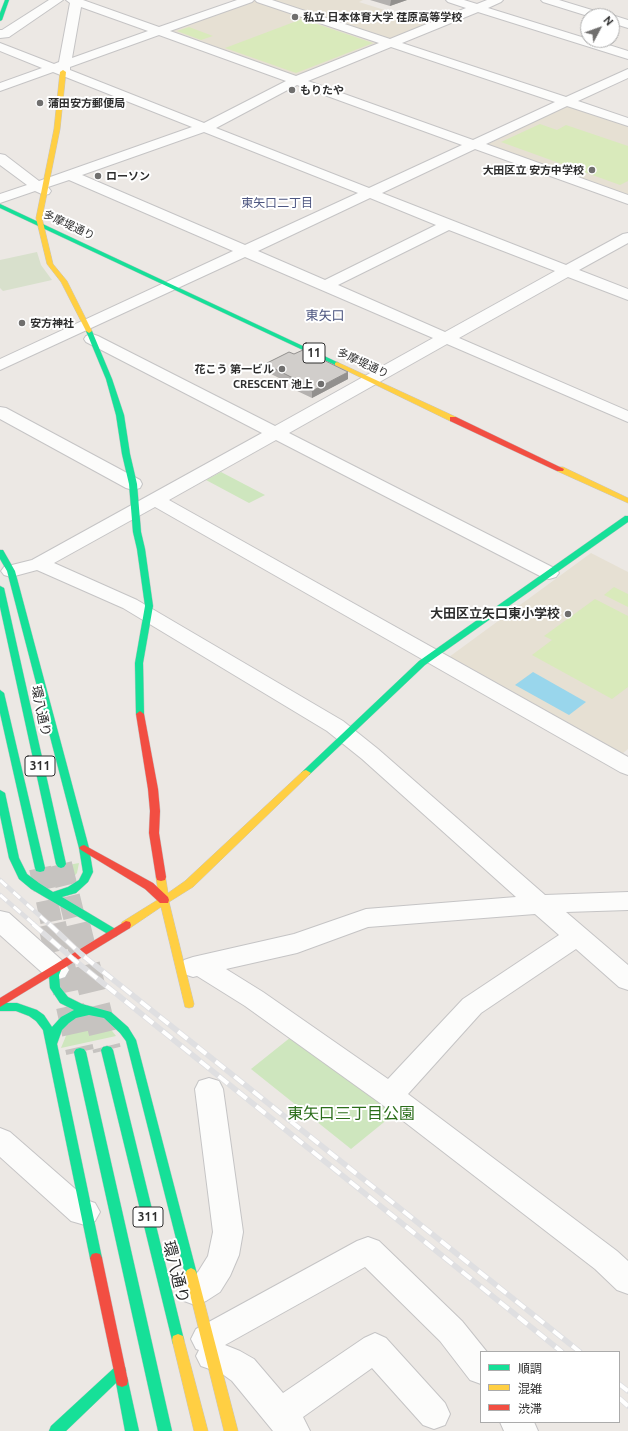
<!DOCTYPE html>
<html>
<head>
<meta charset="utf-8">
<style>
	body { margin:0 }
	#map { position:relative; width:628px; height:1431px; overflow:hidden; background:#ece8e4; font-family:Ubuntu,"Noto Sans JP",sans-serif }
	canvas { display:block }
	.legend { position:absolute; left:480px; top:1351px; width:140px; height:72px; box-sizing:border-box; background:#fff; border:1px solid #ababab; margin:0; padding:5px 7px; list-style:none; font-size:12px; color:#2e2e2e }
	.legend li { display:flex; align-items:center; gap:8px; height:20px }
	.legend b { width:20px; border:1px solid #ababab }
	.north { position:absolute; left:580px; top:8px; width:40px; height:40px; box-sizing:border-box; background:#fff; border:1px solid #ababab; border-radius:50%; rotate:49deg; font-size:11px; font-weight:700; line-height:16px; text-align:center; color:#2e2e2e }
	.north::after { content:''; display:block; margin:auto; width:14px; height:18px; background:#706f6e; clip-path:polygon(50% 0,100% 100%,50% 72%,0 100%) }
</style>
</head>
<body>
<div id="map">
<canvas width="628" height="1431"></canvas>
<ul class="legend">
<li><b style="height:5px;background:#16e098"></b>順調</li>
<li><b style="height:5px;background:#ffcf43"></b>混雑</li>
<li><b style="height:5px;background:#f24e42"></b>渋滞</li>
</ul>
<div class="north">N</div>
</div>
<script>
const ctx = document.querySelector('canvas').getContext('2d');
ctx.lineJoin = 'round';
function fillPath(path, color) { ctx.fillStyle = color; ctx.fill(path, 'evenodd'); }
const toPath = rows => new Path2D(rows.map(r => 'M' + r).join(''));
function strokePath(path, color, width, dash) { ctx.strokeStyle = color; ctx.lineWidth = width; ctx.lineCap = dash ? 'butt' : 'round'; ctx.setLineDash(dash || []); ctx.stroke(path); }
function drawText(font, color, halo, rows, align = 'center') {
  ctx.font = font + ' Ubuntu,"Noto Sans JP",sans-serif'; ctx.lineWidth = 4; ctx.setLineDash([]); ctx.textBaseline = 'middle'; ctx.strokeStyle = halo; ctx.fillStyle = color; for (const [text, x, y, turn = 0] of rows) {
    ctx.save(); ctx.translate(x, y); ctx.rotate((+turn || 0) * Math.PI / 180); ctx.textAlign = isNaN(turn) ? turn : align; if (halo) ctx.strokeText(text, 0, 0); ctx.fillText(text, 0, 0); ctx.restore();
  }
}
const education = toPath([
	[256,0,381,43,296,77,170,31],
	[268,0,363,0,359,2,429,24,390,40],
	[569,105,628,125,628,196,486,145],
	[591,553,628,572,628,749,622,754,449,657]
]);
const green = toPath([
	[221,472,265,495,249,503,206,480],
	[79,863,77,873,71,880,59,885,51,886,31,872],
	[84,1018,94,1020,109,1027,116,1036,61,1048,70,1026],
	[291,1037,394,1114,351,1149,251,1069]
]);
const cemetery = toPath([
	[37,252,41,265,52,280,3,291,0,288,0,260]
]);
const pitch = toPath([
	[302,19,373,43,296,73,225,48],
	[189,27,213,36,201,40,177,31],
	[540,124,557,130,566,125,628,146,628,181,620,185,501,142],
	[614,587,628,594,628,607,604,595],
	[595,599,628,616,628,687,612,699,532,655,552,640,544,636]
]);
const water = toPath([
	[533,672,586,702,569,715,515,685]
]);
const primaryTunnelFar1 = toPath([
	[61,864,76,925],
	[40,868,52,925]
]);
const primaryTunnel = toPath([
	[52,924,80,1052],
	[76,924,107,1050]
]);
const street = toPath([
	[49,0,63,0,9,37,0,38,0,30,2,30,49,0],
	[66,0,83,0,159,27,237,0,254,0,252,2,170,31,296,76,379,43,257,2,255,0,272,0,390,39,466,8,448,2,446,0,464,0,477,4,487,0,503,0,501,2,488,8,588,39,588,40,593,40,628,51,628,59,478,12,402,43,566,97,628,69,628,78,578,101,628,118,628,126,567,106,486,144,628,195,628,204,475,149,382,193,566,265,623,234,628,233,628,243,579,270,628,289,628,300,568,277,459,338,628,411,628,422,447,344,289,433,556,569,559,573,556,577,549,579,542,577,276,440,169,500,628,757,628,775,620,772,155,507,54,563,137,600,343,721,378,749,545,895,628,892,628,910,566,912,628,965,628,990,619,987,576,949,481,1013,408,1094,617,1251,628,1261,628,1294,617,1290,595,1269,380,1103,245,1006,197,976,193,977,184,974,180,967,184,960,193,957,294,934,366,909,516,897,362,759,327,731,123,608,37,570,11,577,4,575,1,571,4,567,32,560,262,433,86,342,84,339,86,336,92,334,98,336,275,426,433,338,245,257,0,370,0,359,233,251,69,180,48,187,51,191,49,194,44,195,35,191,0,203,0,194,27,185,0,165,0,154,5,155,39,181,192,127,53,72,0,91,0,83,42,68,0,51,0,43,54,64,59,62,70,3,66,0],
	[81,7,148,31,72,58,81,7],
	[159,35,286,81,204,123,70,70,70,67,159,35],
	[391,47,555,102,473,140,308,81,391,47],
	[297,85,462,145,369,188,216,128,297,85],
	[204,132,358,193,245,245,82,175,204,132],
	[370,198,436,225,325,280,258,251,370,198],
	[449,230,555,271,445,332,338,285,449,230],
	[535,914,559,935,463,999,388,1079,263,992,226,969,297,953,368,927,535,914],
	[541,0,559,0,605,14,607,16,588,16,543,2,541,0],
	[612,15,628,20,628,28,612,23,612,16,610,16,612,15],
	[0,407,6,408,140,480,142,484,140,488,133,490,126,488,0,419,0,407],
	[0,911,9,913,65,963,69,970,65,977,56,980,47,977,0,935,0,911],
	[209,1078,219,1081,223,1089,243,1232,239,1255,230,1276,220,1292,206,1301,195,1305,184,1301,180,1291,184,1281,198,1272,208,1256,213,1232,195,1089,199,1081,209,1078],
	[0,1128,10,1132,89,1201,95,1203,100,1212,95,1221,85,1225,71,1221,0,1157,0,1128],
	[368,1237,379,1241,462,1321,487,1352,481,1352,481,1384,470,1380,440,1341,365,1267,225,1345,240,1351,254,1359,283,1393,364,1338,375,1333,386,1338,445,1403,450,1414,445,1425,434,1429,423,1425,372,1368,303,1417,310,1431,273,1431,232,1381,221,1373,201,1366,196,1356,199,1350,196,1349,191,1339,196,1329,357,1241,368,1237],
	[500,1422,534,1422,538,1431,504,1431,500,1422]
]);
const fast = toPath([
	[5,0,9,0,2,20,0,21,0,13,5,0],
	[0,204,339,363,340,364,339,365,335,365,0,208,0,204],
	[89,329,92,331,112,379,124,415,130,454,137,484,141,532,145,549,153,606,143,663,144,714,140,717,136,714,135,663,145,606,137,549,133,532,129,484,122,454,116,415,106,379,86,331,89,329],
	[625,516,628,516,628,522,425,665,309,775,303,775,301,773,303,771,419,661,625,516],
	[0,550,3,550,15,571,89,848,93,872,88,882,76,893,62,897,117,930,118,933,117,936,113,937,31,889,19,879,9,858,0,815,0,790,5,793,19,858,27,874,39,883,53,892,68,887,79,880,83,872,79,848,7,571,0,559,0,550],
	[0,586,4,588,66,864,64,867,61,868,58,867,56,864,0,607,0,586],
	[0,690,4,693,45,868,44,871,40,872,36,871,35,868,0,713,0,690],
	[56,966,60,967,61,970,59,975,60,987,68,997,82,1004,111,1012,128,1027,136,1040,197,1274,195,1278,191,1280,187,1278,185,1274,126,1041,120,1033,104,1018,89,1015,76,1018,69,1023,62,1030,57,1044,102,1258,100,1262,96,1263,92,1262,90,1258,43,1030,36,1021,29,1016,16,1011,0,1011,0,1003,17,1003,37,1010,44,1015,52,1027,61,1017,74,1010,60,1003,50,988,49,975,52,967,56,966],
	[107,1046,111,1047,113,1050,184,1340,183,1344,178,1346,173,1344,172,1340,101,1050,103,1047,107,1046],
	[80,1048,84,1049,86,1052,172,1431,158,1431,74,1052,76,1049,80,1048],
	[120,1365,125,1367,126,1371,124,1376,127,1377,128,1381,139,1431,125,1431,116,1383,66,1431,49,1431,51,1426,115,1367,120,1365]
]);
const slow = toPath([
	[63,70,66,72,60,129,42,218,53,264,67,281,92,331,89,333,86,331,61,282,47,264,36,218,54,129,60,72,63,70],
	[337,362,456,417,457,419,453,421,450,421,335,365,335,363,337,362],
	[557,467,563,467,628,498,628,503,557,471,557,467],
	[306,770,311,773,309,775,193,887,169,902,194,1004,193,1007,189,1008,185,1007,161,907,130,928,126,929,122,928,121,925,122,922,159,899,156,877,157,874,165,874,168,893,185,881,303,771,306,770],
	[191,1268,195,1270,197,1274,238,1431,224,1431,185,1274,187,1270,191,1268],
	[178,1334,183,1336,184,1340,208,1431,194,1431,172,1340,173,1336,178,1334]
]);
const jam = toPath([
	[450,417,456,417,564,469,563,471,557,471,450,421,450,417],
	[140,711,144,714,158,789,160,811,159,833,166,877,165,880,161,881,157,880,156,877,149,833,150,811,148,789,136,714,140,711],
	[84,845,153,883,168,897,169,900,168,903,160,903,145,889,81,850,79,848,81,846,84,845],
	[126,921,130,922,131,925,130,928,0,1007,0,998,126,921],
	[96,1253,100,1254,102,1258,128,1381,127,1385,122,1387,117,1385,116,1381,90,1258,92,1254,96,1253]
]);
const railFar1 = toPath([
	[0,880,50,925],
	[0,895,35,925]
]);
const rail = toPath([
	[33,924,73,959,562,1352],
	[49,924,81,954,580,1352],
	[619,1384,628,1391],
	[619,1398,628,1406]
]);
const wall = toPath([
	[370,0,407,0,390,6],
	[265,364,348,379,312,398,293,389,293,385,265,371]
]);
const shadedWall = toPath([
	[391,0,407,0,390,6],
	[348,372,348,379,312,398,312,391]
]);
const building = toPath([
	[303,350,348,372,312,391,293,382,297,380,265,364,289,352,294,354,303,350]
]);
const markers = [
	[295,17,4,"#706f6e"],
	[292,90,4,"#706f6e"],
	[40,103,4,"#706f6e"],
	[592,170,4,"#706f6e"],
	[98,176,4,"#706f6e"],
	[22,323,4,"#706f6e"],
	[282,369,4,"#706f6e"],
	[321,384,4,"#706f6e"],
	[568,614,4,"#706f6e"]
];
const farPoinames = [
	["私立 日本体育大学 荏原高等学校",303,17],
	["もりたや",300,90],
	["蒲田安方郵便局",48,103],
	["大田区立 安方中学校",584,170,"right"],
	["ローソン",106,176],
	["安方神社",30,323],
	["花こう 第一ビル",274,369,"right"],
	["CRESCENT 池上",313,384,"right"]
];
const farStreetnames = [
	["多摩堤通り",69,225,25],
	["多摩堤通り",363,363,25]
];
const farNeighbourhoodnames = [
	["東矢口二丁目",277,203]
];
const shields = [
	[314,353,22],
	[40,766,30],
	[148,1217,30]
];
const shieldNames = [
	["11",314,353],
	["311",40,766],
	["311",148,1217]
];
const farQuarternames = [
	["東矢口",325,316]
];
const poiNames = [
	["大田区立矢口東小学校",560,614]
];
const streetNames = [
	["環八通り",41,711,78]
];
const nearParknames = [
	["東矢口三丁目公園",351,1114]
];
const nearStreetnames = [
	["環八通り",176,1272,76]
];
fillPath(education, '#e6e0d3');
fillPath(green, '#cee6be');
fillPath(cemetery, '#d8e0cc');
fillPath(pitch, '#d9eabb');
fillPath(water, '#99d6ec');
strokePath(primaryTunnelFar1, '#c6c3c0', 22, [22, 11]);
strokePath(primaryTunnel, '#c6c3c0', 28, [28, 14]);
strokePath(street, '#c5c4c5', 2);
strokePath(fast, '#c5c4c5', 1);
strokePath(slow, '#c5c4c5', 1);
strokePath(jam, '#c5c4c5', 1);
fillPath(street, '#fcfcfb');
fillPath(fast, '#16e098');
fillPath(slow, '#ffcf43');
fillPath(jam, '#f24e42');
strokePath(railFar1, '#dfdfe1', 4.5);
strokePath(rail, '#dfdfe1', 5.5);
strokePath(railFar1, '#fff', 3, [9]);
strokePath(rail, '#fff', 4, [12]);
fillPath(wall, '#b4b1af');
fillPath(shadedWall, '#92908e');
fillPath(building, '#d1cecb');
strokePath(building, '#92908e', 1);
for (const [x, y, r, color] of markers) { const dot = new Path2D(); dot.arc(x, y, r, 0, 2 * Math.PI); ctx.fillStyle = color; ctx.fill(dot); strokePath(dot, '#fff', 1.5); }
drawText('bold 11px', '#2e2e2e', '#fff', farPoinames, 'left');
drawText('11px', '#2e2e2e', '#fff', farStreetnames);
drawText('12px', '#4d5680', '#fff', farNeighbourhoodnames);
for (const [x, y, w] of shields) { const box = new Path2D(); box.roundRect(x - w / 2, y - 10, w, 20, 3); ctx.fillStyle = '#fff'; ctx.fill(box); strokePath(box, '#2e2e2e', 1); }
drawText('bold 12px', '#2e2e2e', null, shieldNames);
drawText('13px', '#4d5680', '#fff', farQuarternames);
drawText('bold 13px', '#2e2e2e', '#fff', poiNames, 'right');
drawText('13px', '#2e2e2e', '#fff', streetNames);
drawText('16px', '#2c6e1b', '#fff', nearParknames);
drawText('16px', '#2e2e2e', '#fff', nearStreetnames);
</script>
</body>
</html>
